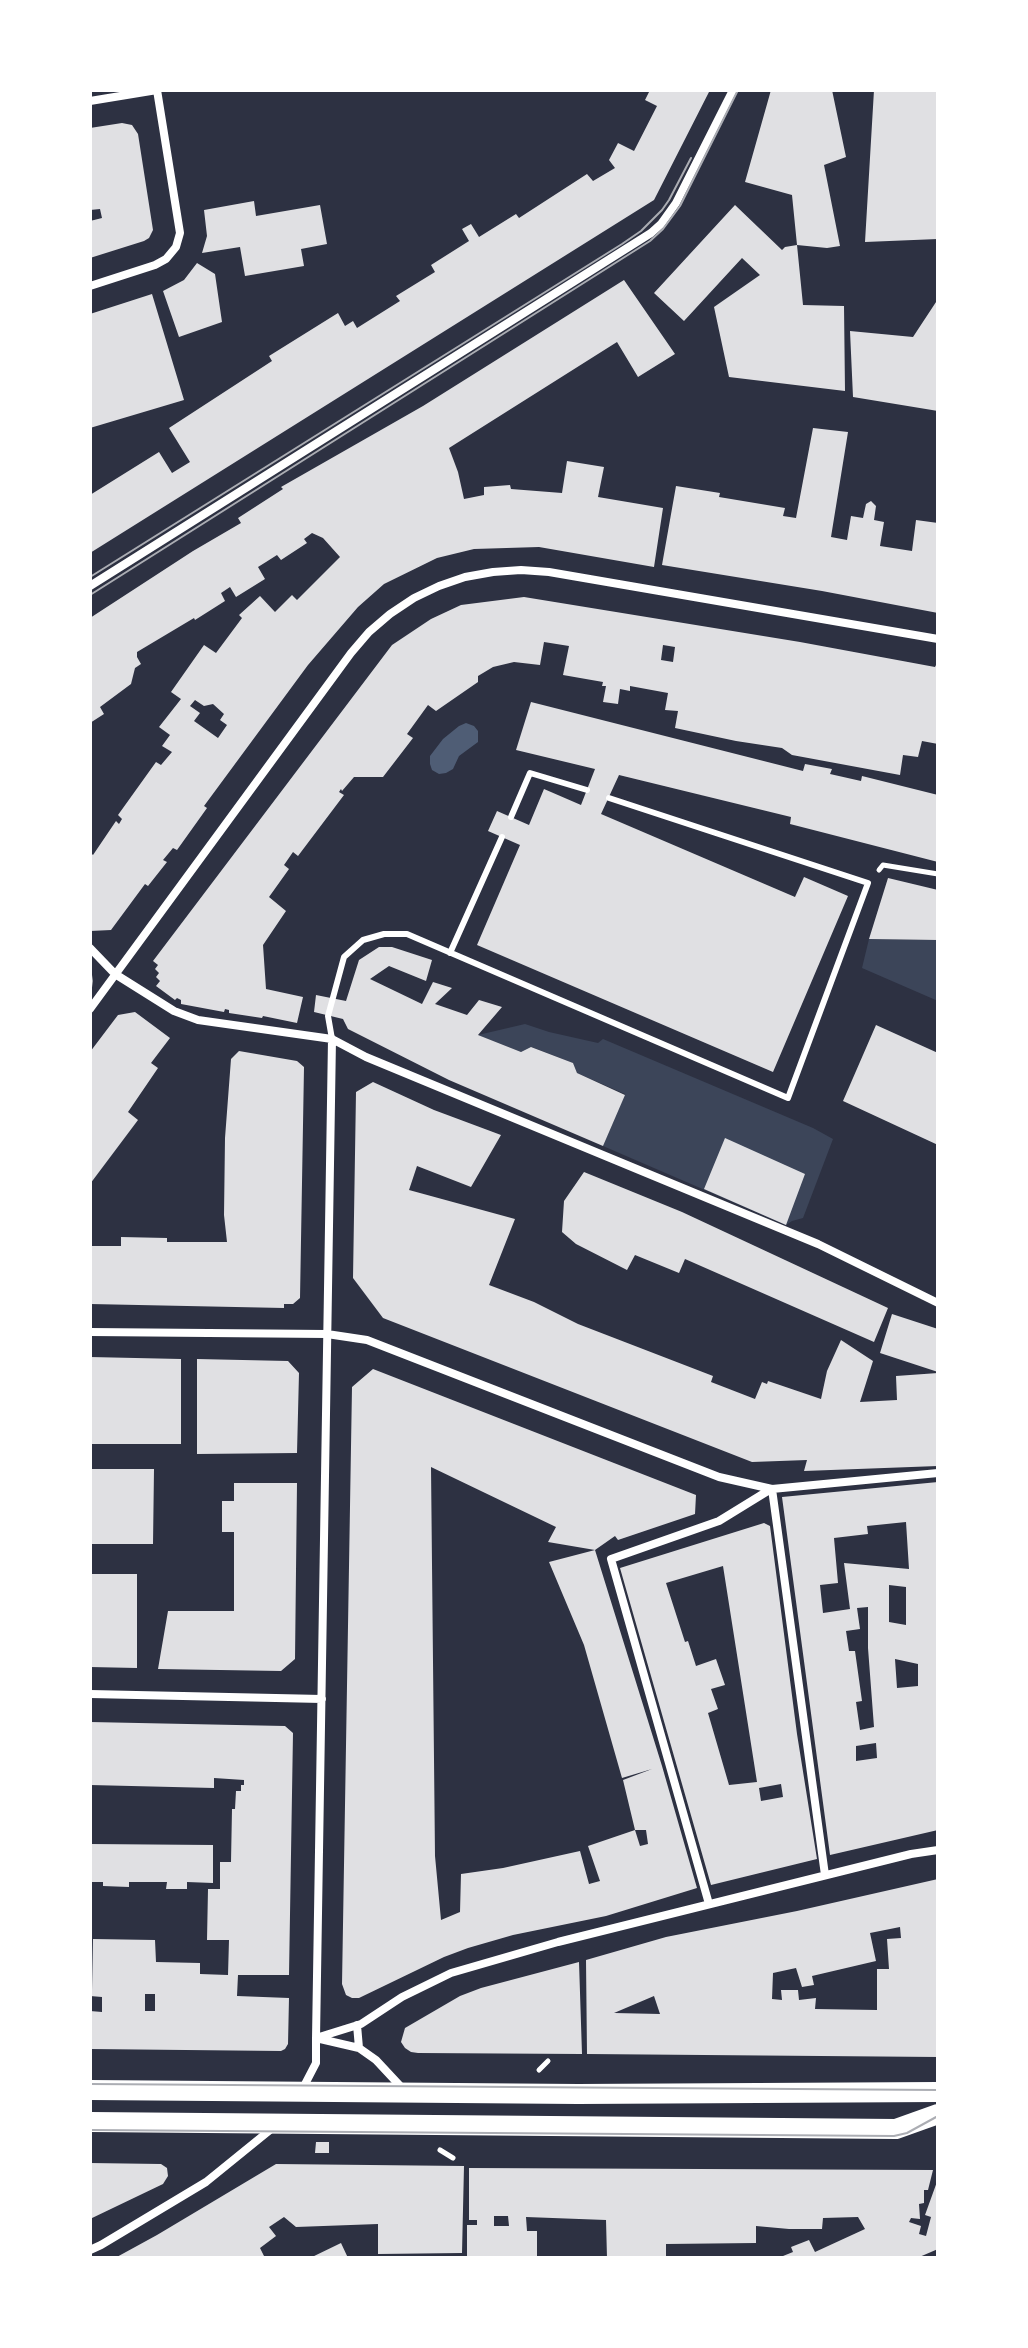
<!DOCTYPE html>
<html>
<head>
<meta charset="utf-8">
<style>
	body { margin:0 }
	#map { position:relative; width:1028px; height:2348px; overflow:hidden; background:#2d3142; font-family:"Source Sans 3",sans-serif }
	canvas { display:block }
	.frame { position:absolute; inset:0; border:92px solid #fff; pointer-events:none }
</style>
</head>
<body>
<div id="map">
<canvas width="1028" height="2348"></canvas>
<div class="frame"></div>
</div>
<script>
const ctx = document.querySelector('canvas').getContext('2d');
ctx.lineJoin = 'round';
function fillPath(path, color) { ctx.fillStyle = color; ctx.fill(path, 'evenodd'); }
const toPath = rows => new Path2D(rows.map(r => 'M' + r).join(''));
function strokePath(path, color, width, dash) { ctx.strokeStyle = color; ctx.lineWidth = width; ctx.lineCap = dash ? 'butt' : 'round'; ctx.setLineDash(dash || []); ctx.stroke(path); }
const green = toPath([
	[869,939,938,940,938,1001,862,968],
	[525,1024,549,1032,598,1043,603,1039,813,1128,833,1139,803,1218,792,1221,786,1225,603,1146,625,1094,577,1073,573,1063,532,1047,521,1052,478,1035]
]);
const water = toPath([
	[466,723,474,726,478,731,478,742,459,756,453,769,446,773,439,774,432,770,430,764,430,756,443,739,459,726]
]);
const building = toPath([
	[650,90,710,90,654,200,90,553,90,495,159,452,172,473,190,462,169,428,272,361,269,356,338,313,345,326,353,321,357,328,400,301,396,296,435,272,431,265,469,241,462,229,471,224,479,237,516,214,519,218,587,174,593,181,615,168,609,160,618,143,634,151,657,106,645,100],
	[771,90,832,90,846,157,824,165,840,246,827,248,797,245,792,195,745,182],
	[874,90,938,90,938,239,865,242],
	[122,123,132,125,138,134,153,230,149,238,144,241,90,258,90,221,102,218,100,209,90,210,90,128],
	[254,201,256,216,320,205,327,244,301,249,304,266,245,276,240,247,202,253,207,236,204,210],
	[735,205,782,250,785,247,797,245,803,305,844,306,845,391,729,377,714,307,760,275,742,258,684,321,654,293],
	[197,263,215,274,222,322,179,337,163,291,184,280],
	[624,280,675,354,638,377,617,342,449,448,458,472,464,499,484,495,484,487,510,485,511,489,562,493,567,461,604,467,598,497,663,508,654,567,539,547,474,549,437,558,384,584,358,607,308,665,204,806,207,808,177,850,173,848,163,860,167,862,148,886,145,884,111,930,90,931,90,852,93,855,116,821,119,824,122,819,118,815,156,762,161,765,172,752,162,746,170,735,159,727,181,699,171,692,204,645,216,653,242,618,239,615,260,596,275,612,292,595,297,600,340,557,323,538,312,533,304,539,307,543,281,560,277,555,266,562,258,567,265,579,236,597,230,587,221,593,225,601,195,620,194,618,137,652,137,657,141,664,135,668,131,684,100,707,104,714,90,723,90,618,193,551,241,523,238,518,283,489,281,487,423,406],
	[195,700,204,706,213,704,224,714,220,720,227,725,218,738,194,721,200,713,190,706],
	[152,294,184,400,90,428,90,314],
	[938,299,938,411,853,397,850,331,913,337],
	[813,428,848,432,831,537,847,540,851,516,863,518,866,504,871,501,876,506,874,520,884,522,880,546,912,551,916,520,938,523,938,613,822,591,662,565,676,486,720,493,719,497,785,508,783,516,796,518],
	[524,597,800,642,935,667,938,661,938,744,922,741,918,757,903,755,900,775,792,755,782,748,736,741,675,728,678,711,665,710,668,693,630,686,630,691,620,689,618,704,603,702,606,686,602,686,603,682,563,675,569,646,544,642,540,665,514,662,493,667,478,676,478,682,436,711,428,705,407,734,413,738,383,777,354,777,342,791,341,789,339,792,344,795,298,856,293,852,284,865,289,869,269,897,286,911,263,945,266,989,303,997,297,1023,263,1016,262,1018,229,1013,229,1010,225,1009,224,1012,181,1004,181,1000,177,998,175,1000,156,986,160,981,156,977,159,973,155,969,158,965,153,961,392,645,431,619,461,605],
	[663,645,675,647,673,662,661,660],
	[531,702,803,771,805,764,832,769,830,774,861,781,862,776,938,795,938,862,790,824,791,817,619,775,601,814,795,897,804,877,848,896,773,1072,477,945,520,845,488,831,497,811,529,825,544,789,581,805,595,769,516,750],
	[888,878,938,890,938,940,869,939],
	[379,947,392,947,432,960,426,981,389,966,370,979,422,1004,433,982,452,988,435,1004,467,1015,479,1000,502,1007,478,1035,521,1052,531,1047,573,1063,577,1073,625,1095,603,1146,449,1080,348,1029,343,1019,314,1012,316,995,346,1001,359,960],
	[135,1012,170,1038,151,1063,158,1068,128,1112,138,1120,90,1184,90,1052,118,1015],
	[876,1025,938,1053,938,1145,843,1101],
	[239,1051,297,1061,304,1067,300,1298,293,1304,284,1304,284,1308,90,1304,90,1246,121,1246,121,1237,167,1238,167,1242,227,1242,224,1215,225,1138,231,1059],
	[373,1082,434,1110,501,1135,471,1187,417,1166,409,1190,515,1219,489,1285,534,1302,578,1324,713,1376,711,1382,755,1399,762,1382,767,1384,768,1381,821,1399,827,1371,841,1340,873,1361,860,1402,897,1400,896,1376,938,1373,938,1466,804,1471,807,1460,752,1462,383,1318,353,1278,356,1092],
	[725,1138,805,1174,786,1225,704,1189],
	[584,1172,682,1212,888,1308,874,1342,685,1259,679,1273,635,1255,627,1270,576,1244,562,1232,564,1201],
	[892,1314,938,1329,938,1372,880,1353],
	[90,1357,181,1359,181,1444,90,1444],
	[197,1359,288,1361,299,1373,297,1453,197,1454],
	[373,1369,696,1495,695,1514,618,1540,615,1536,595,1550,662,1766,697,1888,606,1916,513,1935,468,1948,444,1957,359,1998,352,1998,346,1995,342,1984,352,1387],
	[431,1467,556,1527,548,1542,595,1550,549,1562,584,1645,622,1778,652,1769,623,1780,635,1830,588,1846,600,1881,589,1884,580,1851,503,1868,461,1874,460,1912,441,1920,435,1856],
	[635,1830,646,1830,648,1844,640,1846],
	[90,1469,154,1469,153,1544,90,1544],
	[938,1482,938,1830,830,1855,782,1497],
	[906,1522,909,1569,844,1563,850,1609,823,1613,820,1585,838,1583,834,1538,868,1534,867,1526],
	[889,1585,906,1587,906,1625,889,1622],
	[868,1607,868,1648,874,1727,860,1730,856,1702,862,1701,855,1651,849,1651,846,1631,860,1629,857,1608],
	[895,1659,918,1664,918,1686,897,1688],
	[876,1743,877,1758,856,1761,856,1746],
	[234,1483,297,1483,295,1659,281,1671,158,1669,168,1611,234,1611,234,1532,222,1532,222,1501,234,1501],
	[764,1523,770,1526,797,1734,817,1859,711,1885,620,1568],
	[723,1566,757,1782,729,1785,708,1713,718,1709,711,1689,725,1685,716,1659,696,1666,688,1641,685,1642,666,1583],
	[781,1784,783,1797,761,1801,759,1788],
	[90,1574,137,1574,137,1668,90,1667],
	[90,1722,285,1726,293,1733,289,1975,238,1975,237,1996,289,1998,288,2044,285,2049,281,2051,90,2049,90,2011,102,2012,102,1997,90,1996,90,1990,92,1990,93,1939,155,1940,156,1962,200,1963,200,1974,228,1975,229,1940,207,1940,208,1889,220,1889,220,1862,231,1862,232,1809,235,1809,236,1791,241,1791,241,1785,244,1785,244,1780,214,1778,214,1788,90,1785],
	[145,1994,155,1994,155,2011,145,2011],
	[90,1844,213,1845,213,1883,187,1882,187,1889,166,1889,167,1882,129,1882,129,1887,103,1886,103,1882,90,1882],
	[938,1879,938,2057,587,2054,586,1960,666,1937,797,1911],
	[900,1927,901,1938,887,1939,889,1969,877,1969,877,2010,815,2009,816,1998,799,2000,798,1990,781,1990,782,2000,772,1999,773,1973,796,1968,802,1987,814,1985,812,1976,876,1961,870,1933],
	[654,1996,660,2014,614,2013],
	[579,1962,582,2054,418,2053,411,2052,405,2048,401,2042,405,2028,460,1996,481,1988],
	[316,2142,329,2142,329,2153,315,2153],
	[90,2163,161,2164,167,2168,168,2176,163,2184,90,2219],
	[276,2164,464,2166,462,2253,378,2254,378,2224,296,2227,284,2217,269,2227,276,2236,260,2248,265,2258,115,2258,157,2235],
	[469,2168,933,2170,928,2190,924,2190,924,2203,919,2204,920,2219,911,2218,909,2222,921,2226,919,2234,926,2236,931,2217,925,2215,938,2179,938,2249,917,2258,778,2258,793,2252,791,2247,809,2240,815,2252,865,2229,858,2217,823,2218,822,2229,789,2229,756,2226,756,2243,666,2244,666,2258,607,2258,606,2220,526,2217,527,2231,537,2231,537,2258,467,2258,467,2225,477,2225,477,2220,469,2220],
	[494,2216,508,2216,509,2226,494,2226],
	[341,2243,348,2258,310,2258]
]);
const path = toPath([
	[879,870,883,865,938,874],
	[539,2070,548,2061],
	[440,2150,453,2158]
]);
const service = toPath([
	[511,817,530,773,587,790],
	[450,953,502,837],
	[332,1039,328,1016,344,957,363,940,384,934,407,934,788,1098,868,883,609,798]
]);
const minor = toPath([
	[90,101,157,90,180,233,176,247,166,259,155,265,90,286],
	[90,586,651,233,661,224,676,203,733,90],
	[90,948,115,974,174,1011,198,1020,332,1039,366,1057,818,1244,938,1303],
	[90,1009,351,653,369,632,390,614,414,598,439,586,465,577,493,572,521,570,549,572,938,639],
	[332,1039,316,2038,359,2048,376,2060,403,2089],
	[90,1332,327,1334,367,1340,719,1477,772,1489,938,1473],
	[772,1489,825,1875],
	[90,1694,322,1699],
	[709,1904,611,1559,719,1521,771,1489],
	[357,2025,359,2048],
	[303,2088,316,2063,316,2038,361,2024,402,1997,451,1973,558,1942,911,1854,938,1850],
	[90,2250,101,2245,206,2182,275,2126]
]);
const primary = toPath([
	[90,2090,578,2094,938,2092],
	[90,2122,896,2129,938,2114]
]);
const tram = toPath([
	[90,577,622,244,641,231,662,210,669,200,691,158],
	[90,595,650,241,663,229,680,206,738,90],
	[90,969,92,981,90,994],
	[90,2084,938,2090],
	[90,2130,894,2136,907,2133,938,2116]
]);
fillPath(green, '#3c4559');
fillPath(water, '#4f5d75');
fillPath(building, '#e0e0e3');
strokePath(path, '#fff', 5);
strokePath(service, '#fff', 6);
strokePath(minor, '#fff', 8);
strokePath(primary, '#fff', 20);
strokePath(tram, '#abadb3', 2);
</script>
</body>
</html>
